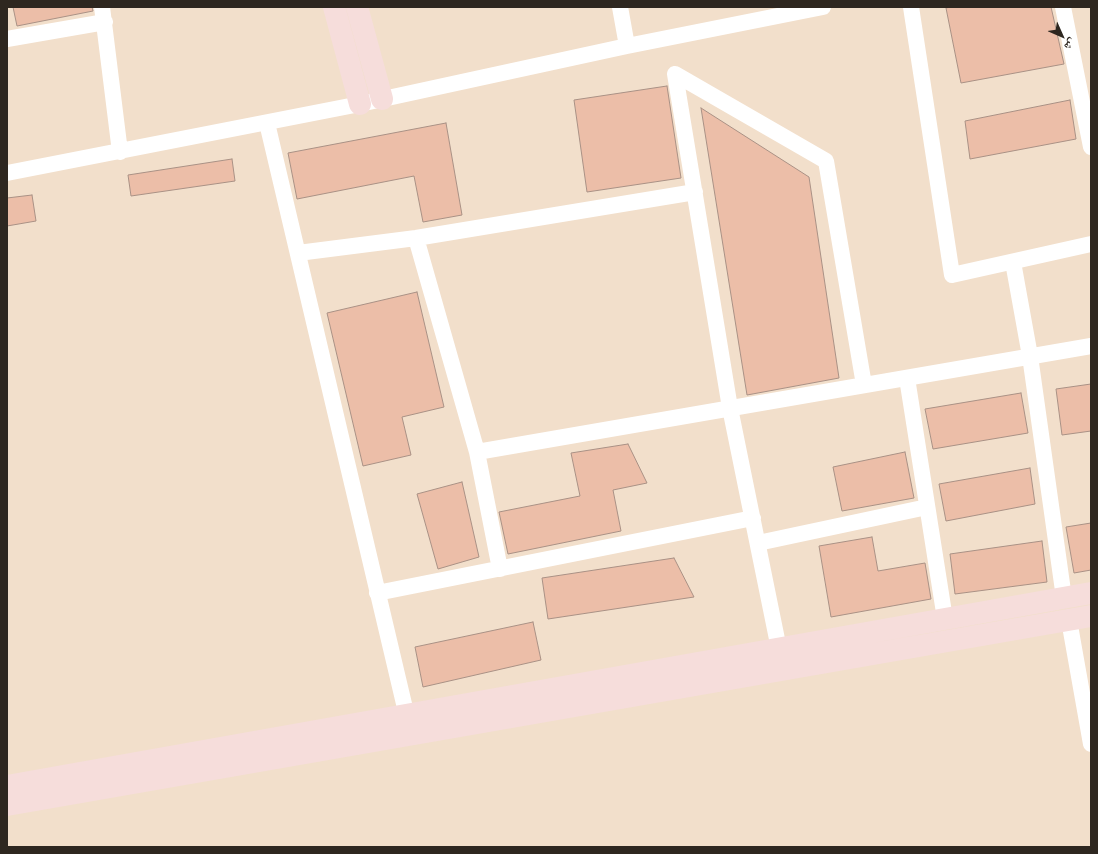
<!DOCTYPE html>
<html>
<head>
<meta charset="utf-8">
<style>
	body { margin:0 }
	#map { position:relative; width:1098px; height:854px; overflow:hidden; background:#f2dfcb; font-family:Arial,"Noto Naskh Arabic",sans-serif }
	canvas { display:block }
	.frame { position:absolute; inset:0; border:8px solid #2e2720; pointer-events:none }
	.north { position:absolute; left:1042px; top:16px; width:40px; height:40px; -webkit-text-stroke:3px #fff; paint-order:stroke; rotate:135deg; font-size:11px; font-weight:700; line-height:16px; text-align:center; color:#2e2720 }
	.north::after { content:''; display:block; margin:auto; width:14px; height:18px; background:#2e2720; clip-path:polygon(50% 0,100% 100%,50% 72%,0 100%) }
</style>
</head>
<body>
<div id="map">
<canvas width="1098" height="854"></canvas>
<div class="frame"></div>
<div class="north">ش</div>
</div>
<script>
const ctx = document.querySelector('canvas').getContext('2d');
ctx.lineJoin = 'round';
function fillPath(path, color) { ctx.fillStyle = color; ctx.fill(path, 'evenodd'); }
const toPath = rows => new Path2D(rows.map(r => 'M' + r).join(''));
function strokePath(path, color, width, dash) { ctx.strokeStyle = color; ctx.lineWidth = width; ctx.lineCap = dash ? 'butt' : 'round'; ctx.setLineDash(dash || []); ctx.stroke(path); }
const building = toPath([
	[13,7,92,7,93,11,17,26,13,7],
	[950,7,1051,7,1064,64,961,83,946,8,950,7],
	[667,86,681,178,587,192,574,100,667,86],
	[1070,100,1076,139,970,159,965,121,1070,100],
	[701,108,809,177,839,378,747,395,701,108],
	[446,123,462,215,423,222,414,176,297,199,288,153,446,123],
	[232,159,235,181,131,196,128,175,232,159],
	[32,195,36,221,7,226,7,198,32,195],
	[417,292,444,407,402,417,411,455,363,466,327,313,417,292],
	[1091,384,1091,431,1062,435,1056,389,1091,384],
	[1021,393,1028,433,933,449,925,409,1021,393],
	[628,444,647,483,613,490,621,531,508,554,499,512,580,496,571,453,628,444],
	[905,452,914,498,842,511,833,467,905,452],
	[1030,468,1035,504,946,521,939,484,1030,468],
	[462,482,479,557,438,569,417,494,462,482],
	[1091,523,1091,570,1074,573,1066,527,1091,523],
	[872,537,878,571,925,563,931,599,831,617,819,546,872,537],
	[1042,541,1047,582,955,594,950,554,1042,541],
	[674,558,694,597,548,619,542,578,674,558],
	[533,622,541,660,423,687,415,647,533,622]
]);
const street = toPath([
	[102,7,120,152],
	[620,7,627,46],
	[911,7,952,275,1091,244],
	[1063,7,1091,147],
	[7,39,105,22],
	[675,74,730,408,779,649],
	[675,74,826,161,864,385],
	[267,123,409,725],
	[7,173,360,104,627,46,823,7],
	[416,238,477,452,500,569],
	[298,253,416,238,695,192],
	[1013,262,1030,356,1064,598],
	[907,378,945,619],
	[477,452,1091,346],
	[758,543,927,507],
	[377,593,753,518],
	[1069,620,1091,744]
]);
const secondary = toPath([
	[334,7,360,104],
	[357,7,382,99],
	[7,786,1091,593],
	[7,805,1091,616]
]);
fillPath(building, '#ecbea8');
strokePath(building, '#a99185', 1);
strokePath(street, '#fff', 16);
strokePath(secondary, '#f6dddb', 22);
</script>
</body>
</html>
